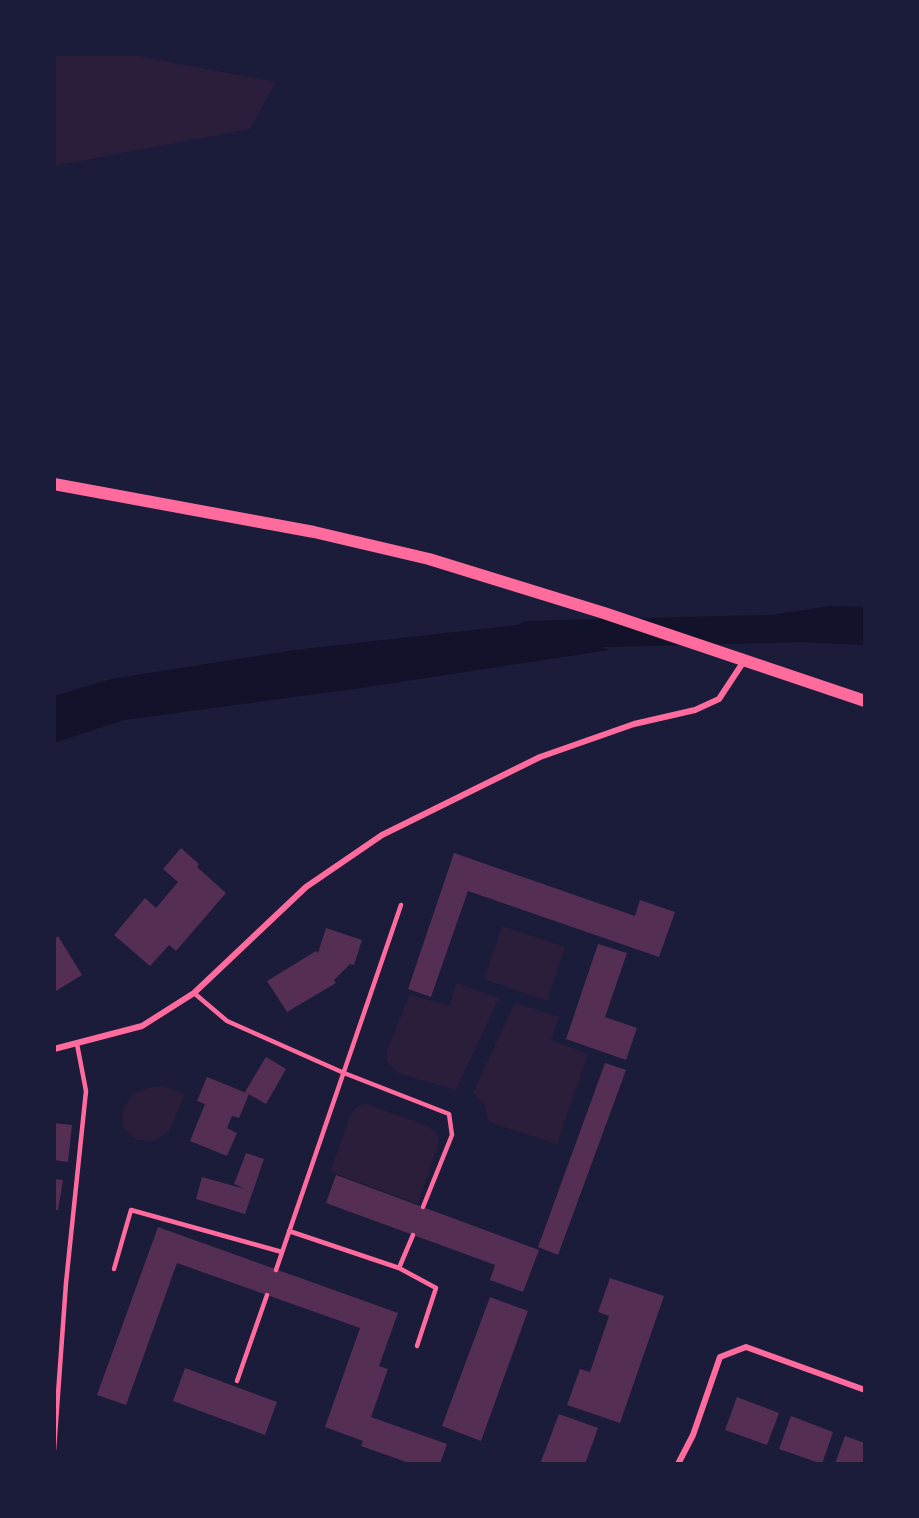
<!DOCTYPE html>
<html>
<head>
<meta charset="utf-8">
<style>
	body { margin:0 }
	#map { position:relative; width:919px; height:1518px; overflow:hidden; background:#1b1b3a; font-family:"Asap Condensed",sans-serif }
	canvas { display:block }
	.frame { position:absolute; inset:0; border:56px solid #1b1b3a; pointer-events:none }
</style>
</head>
<body>
<div id="map">
<canvas width="919" height="1518"></canvas>
<div class="frame"></div>
</div>
<script>
const ctx = document.querySelector('canvas').getContext('2d');
ctx.lineJoin = 'round';
function fillPath(path, color) { ctx.fillStyle = color; ctx.fill(path, 'evenodd'); }
const toPath = rows => new Path2D(rows.map(r => 'M' + r).join(''));
function strokePath(path, color, width, dash) { ctx.strokeStyle = color; ctx.lineWidth = width; ctx.lineCap = dash ? 'butt' : 'round'; ctx.setLineDash(dash || []); ctx.stroke(path); }
const green = toPath([
	[54,54,127,54,276,82,250,129,54,166],
	[502,926,565,947,547,1001,484,979],
	[457,983,499,998,456,1090,397,1073,387,1061,387,1050,410,994,449,1006],
	[515,1003,559,1017,551,1040,588,1054,557,1144,489,1122,485,1106,473,1092],
	[163,1086,185,1094,172,1125,168,1132,154,1141,138,1140,130,1135,124,1127,122,1117,124,1108,132,1094,147,1088],
	[364,1103,428,1126,438,1134,438,1144,418,1204,330,1172,350,1116,355,1108]
]);
const water = toPath([
	[830,606,865,607,865,645,766,616],
	[535,623,609,650,361,688,124,720,54,743,54,696,111,679,295,650]
]);
const canal = toPath([
	[528,635,804,628,865,631]
]);
const building = toPath([
	[181,848,199,864,197,867,226,893,176,951,169,945,150,966,114,935,145,898,156,908,178,882,163,869],
	[454,853,635,916,640,900,675,912,659,957,468,891,431,997,408,989],
	[326,928,362,940,354,965,350,964,334,980,336,983,287,1012,267,981,316,951,318,953],
	[58,936,82,975,56,991,54,987,54,939],
	[598,944,627,953,605,1017,637,1028,626,1060,566,1039],
	[266,1057,286,1069,266,1104,245,1092],
	[605,1063,626,1070,558,1255,538,1247],
	[207,1077,249,1094,239,1118,232,1116,227,1128,237,1133,227,1156,190,1141,205,1104,197,1101],
	[54,1123,72,1125,68,1162,54,1160],
	[246,1153,264,1159,245,1214,196,1199,202,1177,245,1189,234,1184],
	[336,1175,539,1250,523,1292,490,1280,495,1265,326,1203],
	[54,1179,63,1180,58,1210,54,1210],
	[158,1227,398,1313,379,1366,388,1369,371,1417,447,1444,440,1464,412,1464,361,1446,363,1441,325,1427,360,1328,177,1263,126,1405,97,1395],
	[610,1278,664,1296,620,1423,567,1405,580,1369,590,1372,609,1316,598,1312],
	[490,1297,528,1311,481,1441,442,1426],
	[185,1368,277,1402,265,1435,173,1401],
	[737,1397,779,1413,767,1445,725,1430],
	[559,1414,598,1428,585,1464,540,1464],
	[791,1416,833,1432,822,1464,779,1449],
	[845,1436,865,1443,865,1464,835,1464]
]);
const service = toPath([
	[194,993,227,1021,344,1073,449,1114,452,1135,423,1207],
	[289,1231,399,1268,436,1288,417,1346],
	[399,1268,413,1235],
	[114,1269,131,1210,282,1252],
	[276,1270,401,905],
	[237,1381,267,1295],
	[54,1450,66,1283,86,1091,77,1044]
]);
const minor = toPath([
	[54,1049,142,1026,194,993,306,887,382,835,540,757,634,724,695,710,719,699,744,661],
	[678,1464,693,1435,720,1357,746,1347,865,1390]
]);
const secondary = toPath([
	[54,484,314,532,429,559,604,613,865,701]
]);
fillPath(green, '#2a1e3b');
fillPath(water, '#12122b');
strokePath(canal, '#12122b', 28);
fillPath(building, '#542f53');
strokePath(service, '#ff6b9d', 4.5);
strokePath(minor, '#ff6b9d', 6);
strokePath(secondary, '#ff6b9d', 12);
</script>
</body>
</html>
